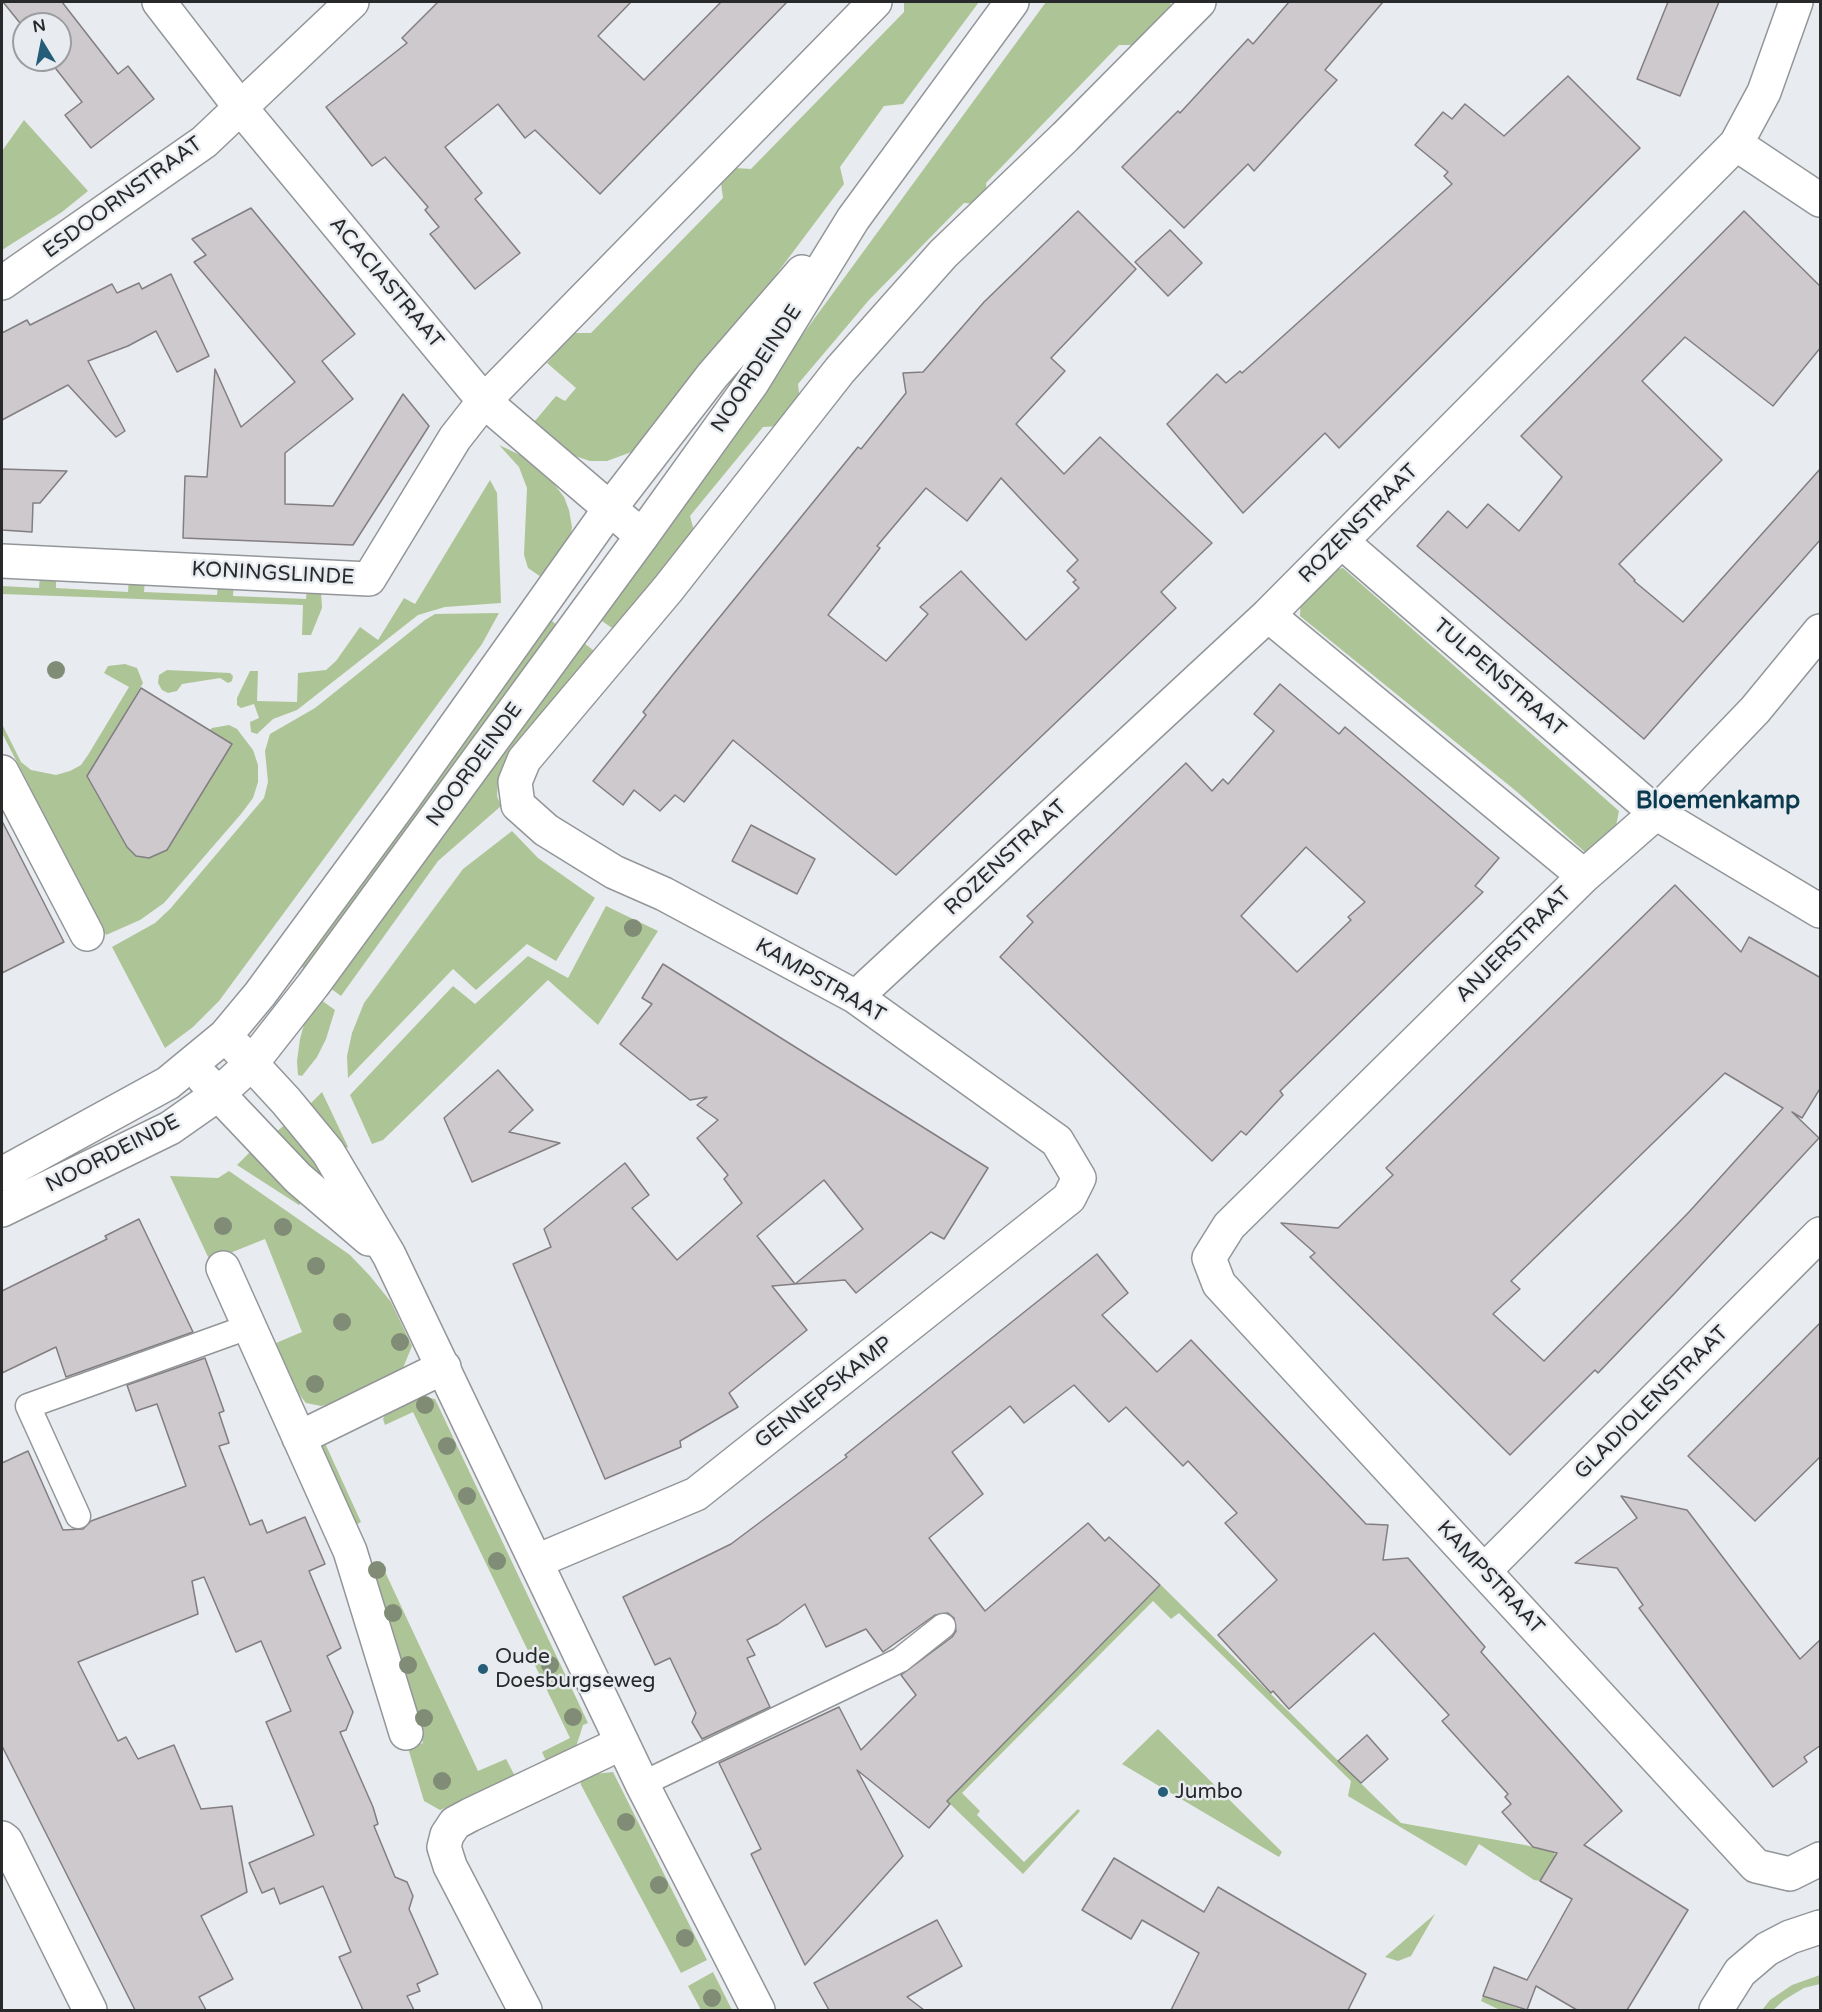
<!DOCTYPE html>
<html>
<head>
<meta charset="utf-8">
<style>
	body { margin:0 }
	#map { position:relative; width:1822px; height:2012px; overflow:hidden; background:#e8ebef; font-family:"Varela Round",sans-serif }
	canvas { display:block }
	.frame { position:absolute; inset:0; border:3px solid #28292b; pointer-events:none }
	.north { position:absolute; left:12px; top:12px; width:60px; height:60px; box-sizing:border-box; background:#e8ebef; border:2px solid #9b9da1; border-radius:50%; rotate:350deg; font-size:16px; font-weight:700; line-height:24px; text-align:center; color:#28292b }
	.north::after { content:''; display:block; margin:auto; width:21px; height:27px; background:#255c77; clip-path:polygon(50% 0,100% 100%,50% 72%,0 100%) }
</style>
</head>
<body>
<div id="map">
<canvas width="1822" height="2012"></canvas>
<div class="frame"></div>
<div class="north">N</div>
</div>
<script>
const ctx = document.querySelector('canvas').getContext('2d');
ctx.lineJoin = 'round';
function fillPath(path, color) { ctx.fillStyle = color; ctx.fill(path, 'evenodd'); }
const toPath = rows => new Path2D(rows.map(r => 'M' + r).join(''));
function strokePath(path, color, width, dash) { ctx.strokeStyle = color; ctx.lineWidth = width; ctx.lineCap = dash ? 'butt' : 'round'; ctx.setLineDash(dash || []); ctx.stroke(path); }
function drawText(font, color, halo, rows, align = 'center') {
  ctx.font = font + ' "Varela Round",sans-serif'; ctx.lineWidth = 5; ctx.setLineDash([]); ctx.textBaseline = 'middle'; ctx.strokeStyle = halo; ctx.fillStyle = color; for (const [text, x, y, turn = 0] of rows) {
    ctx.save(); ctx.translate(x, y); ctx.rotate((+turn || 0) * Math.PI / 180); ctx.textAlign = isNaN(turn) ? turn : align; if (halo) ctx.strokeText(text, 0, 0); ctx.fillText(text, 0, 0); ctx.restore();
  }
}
const green = toPath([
	[904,2,979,2,903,104,884,106,840,167,844,184,745,316,637,450,607,461,590,461,575,456,534,422,556,396,565,401,576,388,547,363,573,333,591,333,723,198,721,183,735,168,751,169,904,12],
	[1046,2,1170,2,1172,10,1137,45,1119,45,986,183,987,195,978,204,964,203,869,300,798,384,800,402,780,426,763,427,690,516,694,531,615,630,596,617],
	[24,120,88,191,62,212,2,250,2,151],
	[499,445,520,455,554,484,564,497,569,510,572,527,570,543,547,581,528,568,524,555,527,488,519,467],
	[490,480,497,493,501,603,445,607,418,615,297,710,273,719,257,734,251,732,250,722,259,718,254,704,241,708,237,705,237,698,250,671,258,671,257,701,297,702,298,673,326,670,336,661,360,627,378,640,404,598,415,604],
	[1343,568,1619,811,1615,831,1586,853,1516,791,1300,616,1301,592,1319,573],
	[40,574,56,575,56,588,128,592,129,578,145,579,144,592,217,595,218,582,234,582,233,596,306,599,307,586,321,592,322,608,311,635,302,635,303,605,2,594,2,586,39,588],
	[499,613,482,644,219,1001,193,1027,165,1048,112,947,155,923,170,909,264,798,268,782,265,751,270,734,315,708,425,620,435,614],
	[548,618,562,629,309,972,297,963],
	[580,640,593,650,595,656,503,769,498,782,497,796,501,806,438,861,341,996,326,985],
	[125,664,137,668,143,683,87,776,132,853,149,858,168,849,232,744,210,730,212,728,229,725,237,729,253,750,258,765,258,782,253,798,241,814,164,903,140,920,106,935,2,733,2,724,21,762,31,770,56,775,70,771,81,765,88,755,129,687,104,673,108,666],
	[167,670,230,673,233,676,232,681,228,683,220,678,182,684,177,691,168,693,162,690,158,683,159,675],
	[512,831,538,858,595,898,556,961,527,944,476,990,453,969,348,1078,347,1056,352,1033,364,1003,463,869],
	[606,906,658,931,598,1025,548,980,383,1140,372,1144,350,1095,453,986,475,1004,528,956,568,978],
	[317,997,335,1010,326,1039,317,1057,302,1076,298,1075,297,1061,300,1039,306,1017],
	[322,1092,348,1147,343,1150,310,1104],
	[287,1123,329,1173,323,1184,275,1133],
	[250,1152,303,1201,299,1205,237,1165],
	[229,1171,350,1255,370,1276,391,1302,412,1346,403,1368,335,1403,321,1406,306,1403,298,1393,276,1343,302,1332,265,1239,210,1261,170,1176,218,1178],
	[415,1396,435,1399,588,1723,583,1725,574,1753,548,1765,542,1752,570,1738,413,1412,385,1425,383,1419,386,1413],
	[324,1441,361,1522,350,1528,320,1448],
	[380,1561,478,1771,506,1759,516,1778,440,1810,424,1801,408,1748,423,1743,388,1615,367,1566],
	[1161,1585,1401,1823,1525,1845,1554,1852,1555,1856,1540,1881,1534,1880,1479,1844,1466,1866,1348,1796,1351,1781,1179,1613,1171,1619,1153,1601,962,1793,980,1811,977,1815,1024,1862,1078,1809,1080,1811,1023,1874,947,1801],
	[1158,1729,1282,1852,1279,1857,1122,1764],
	[613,1772,707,1960,681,1973,581,1785,580,1780,587,1775],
	[1435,1914,1411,1956,1398,1961,1385,1957],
	[713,1972,732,2010,701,2010,688,1986],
	[1820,1975,1820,1984,1804,1988,1784,2000,1773,2010,1762,2010,1770,2000,1792,1985],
	[1483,1996,1523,2010,1500,2010,1481,2001]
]);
const building = toPath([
	[3,2,62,2,118,74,128,66,154,99,91,148,65,115,82,102,49,60,60,60,60,24,24,24,24,28,3,2],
	[438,2,631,2,598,36,644,80,721,2,787,2,600,194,535,130,525,138,498,104,445,147,482,193,475,199,520,253,475,289,430,234,439,227,425,210,428,207,385,157,372,166,326,107,407,43,402,38,438,2],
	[1289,2,1383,2,1325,70,1337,80,1254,171,1248,164,1184,228,1122,167,1178,111,1180,113,1248,39,1253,44,1289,2],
	[1668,2,1719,2,1680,96,1637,79,1668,2],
	[1568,76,1640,148,1339,448,1325,433,1243,513,1167,424,1217,374,1226,383,1240,371,1242,373,1452,184,1444,176,1448,172,1415,145,1443,112,1452,119,1465,104,1504,136,1568,76],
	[251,208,355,334,322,361,353,399,285,453,285,504,333,506,403,394,429,426,353,545,183,538,185,476,207,477,215,369,241,427,295,382,194,262,206,255,192,239,251,208],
	[1078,211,1136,269,1051,358,1065,371,1016,424,1064,474,1100,437,1212,543,1161,592,1176,608,896,875,733,740,684,802,675,795,660,811,634,790,623,805,593,781,646,715,643,712,671,677,858,447,861,449,906,393,903,373,923,372,984,302,1078,211],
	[1001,478,1078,560,1067,571,1076,580,1073,582,1079,588,1026,640,961,571,920,607,928,614,886,661,828,615,880,548,877,546,926,488,967,521,1001,478],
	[1744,211,1821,287,1821,347,1773,406,1685,337,1642,381,1722,460,1619,564,1635,580,1634,581,1683,622,1821,468,1821,539,1644,739,1417,546,1448,511,1467,528,1488,504,1519,531,1562,477,1521,436,1744,211],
	[1170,230,1202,263,1168,296,1135,262,1170,230],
	[171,274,209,356,177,372,156,331,128,346,88,361,125,431,116,437,68,385,2,420,2,333,27,320,30,325,112,284,117,293,139,283,142,289,171,274],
	[2,469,67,471,40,503,33,503,32,532,2,530,2,469],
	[1280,684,1339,734,1345,727,1499,858,1475,886,1483,892,1280,1091,1283,1095,1246,1135,1241,1131,1212,1161,1000,957,1033,922,1027,916,1186,763,1212,791,1223,779,1228,784,1274,731,1254,714,1280,684],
	[1306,847,1365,902,1348,917,1351,920,1297,972,1241,916,1306,847],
	[141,688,232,744,167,850,149,858,136,856,127,847,87,776,141,688],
	[2,821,64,942,2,973,2,821],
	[751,825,815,859,797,894,732,861,751,825],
	[1675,885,1741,952,1749,937,1821,978,1821,1087,1802,1118,1792,1112,1819,1138,1674,1294,1598,1373,1595,1370,1510,1455,1310,1257,1315,1253,1281,1223,1338,1228,1393,1175,1386,1168,1675,885],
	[1725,1073,1783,1108,1689,1212,1544,1361,1493,1314,1520,1289,1511,1281,1725,1073],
	[663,964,988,1168,944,1239,931,1232,856,1293,845,1280,795,1284,863,1229,824,1180,757,1236,795,1284,772,1286,807,1330,729,1393,738,1407,680,1441,681,1447,605,1479,513,1264,551,1247,544,1229,625,1163,649,1195,632,1208,677,1260,742,1203,724,1179,728,1175,697,1138,718,1120,697,1105,707,1097,690,1100,620,1044,652,1004,642,998,663,964],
	[498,1070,533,1110,509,1132,560,1143,472,1182,444,1118,498,1070],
	[139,1219,193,1332,66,1377,56,1347,2,1373,2,1291,107,1239,105,1236,139,1219],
	[1097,1254,1128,1293,1102,1315,1157,1372,1191,1340,1366,1524,1388,1525,1383,1560,1408,1558,1485,1647,1481,1652,1622,1811,1584,1845,1688,1910,1627,2010,1577,2010,1536,1986,1527,2010,1483,1996,1494,1967,1527,1980,1572,1899,1540,1881,1557,1853,1533,1847,1502,1812,1511,1804,1505,1797,1508,1794,1442,1721,1449,1715,1374,1633,1289,1709,1273,1691,1271,1693,1218,1635,1277,1580,1225,1523,1237,1513,1188,1461,1183,1466,1126,1407,1109,1422,1074,1385,1024,1423,1010,1406,952,1452,983,1494,929,1538,985,1611,1088,1523,1105,1541,1109,1537,1160,1585,947,1801,950,1804,929,1828,857,1770,903,1856,805,1965,751,1854,761,1849,719,1763,839,1707,861,1750,916,1695,901,1675,952,1637,956,1631,954,1618,948,1613,935,1615,883,1652,866,1629,826,1647,805,1604,778,1624,747,1640,755,1655,747,1658,770,1707,702,1739,692,1722,696,1713,670,1658,655,1665,623,1597,731,1544,847,1457,845,1455,1097,1254],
	[1821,1322,1821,1456,1755,1521,1688,1456,1821,1322],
	[205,1358,224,1411,219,1413,229,1443,219,1446,250,1525,262,1520,267,1533,305,1517,325,1564,309,1571,341,1648,327,1656,353,1712,346,1730,340,1732,373,1807,378,1824,374,1826,395,1877,407,1882,413,1896,409,1909,438,1974,417,1984,420,1991,407,1996,414,2010,363,2010,339,1957,351,1952,323,1886,280,1904,274,1888,262,1893,249,1863,314,1835,266,1722,291,1711,261,1641,236,1652,204,1577,192,1581,198,1614,78,1662,118,1741,126,1737,138,1759,174,1745,201,1809,232,1806,247,1892,201,1916,233,1979,199,1997,206,2010,135,2010,2,1746,2,1463,28,1451,63,1530,83,1529,91,1521,186,1486,157,1404,136,1411,127,1385,205,1358],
	[1621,1496,1687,1510,1800,1659,1821,1639,1821,1745,1804,1757,1807,1762,1773,1787,1639,1608,1643,1605,1617,1568,1575,1563,1637,1518,1621,1496],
	[1367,1735,1388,1759,1361,1783,1338,1761,1367,1735],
	[1114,1858,1204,1912,1218,1887,1366,1974,1348,2010,1171,2010,1199,1953,1142,1920,1131,1939,1082,1910,1114,1858],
	[937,1920,962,1966,907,1997,924,2010,829,2010,814,1983,937,1920]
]);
const service = toPath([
	[78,1516,28,1406,248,1327],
	[642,1784,900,1660,943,1626]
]);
const minor = toPath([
	[159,2,240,107,484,401,642,536],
	[1736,144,1820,200],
	[2,283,204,142,352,2],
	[1342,542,1656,813,1820,911],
	[2,561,369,579,455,438,484,401,875,2],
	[1268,615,1584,876],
	[1820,631,1755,710,1656,813,1584,876,1229,1226,1209,1258,1219,1284,1756,1866,1790,1874,1820,1859],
	[2,772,87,934],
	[856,997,1268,615,1736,144,1764,92,1796,2],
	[223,1268,350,1551,406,1733],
	[299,1438,444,1367],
	[537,1561,696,1494,1069,1198,1079,1178,1057,1141,856,997,664,894,614,872,546,830,518,805,515,782,524,760,668,589,840,370,943,254,1065,137,1199,2],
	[1484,1571,1820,1234],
	[2,1838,6,1841,90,2010],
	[525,2010,450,1866,444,1847,447,1835,455,1823,470,1815,622,1743]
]);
const tertiary = toPath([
	[237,1048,286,1101,328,1152,389,1255,642,1784,758,2010],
	[204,1079,298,1178,369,1239],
	[2,1174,168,1083,225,1036,260,994,402,801,611,507,712,376,802,272],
	[2,1210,170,1128,217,1095,251,1064,313,985,642,536,752,383,853,219,1012,2],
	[1716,2010,1740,1972,1767,1949,1790,1937,1820,1927]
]);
const trees = [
	[56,670],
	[633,928],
	[223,1226],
	[283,1227],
	[316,1266],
	[342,1322],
	[400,1342],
	[315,1384],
	[425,1405],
	[447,1446],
	[467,1496],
	[497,1561],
	[377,1570],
	[393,1613],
	[408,1665],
	[550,1665],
	[573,1717],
	[424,1718],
	[442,1781],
	[626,1822],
	[659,1885],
	[685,1938],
	[712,1998]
];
const markers = [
	[483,1669,6,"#255c77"],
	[1163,1792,6,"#255c77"]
];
const streetNames = [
	["ESDOORNSTRAAT",123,198,-36],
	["ACACIASTRAAT",386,283,50],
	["NOORDEINDE",757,369,-57],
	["ROZENSTRAAT",1359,524,-45],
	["KONINGSLINDE",273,574,3],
	["TULPENSTRAAT",1499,678,41],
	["NOORDEINDE",475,765,-54],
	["ROZENSTRAAT",1006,858,-43],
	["ANJERSTRAAT",1514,945,-45],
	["KAMPSTRAAT",820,981,30],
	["NOORDEINDE",113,1154,-27],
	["GENNEPSKAMP",824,1393,-38],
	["GLADIOLENSTRAAT",1652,1403,-45],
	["KAMPSTRAAT",1490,1578,47]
];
const poiNames = [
	["Oude",495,1657],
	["Doesburgseweg",495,1681],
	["Jumbo",1175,1792]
];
const quarterNames = [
	["Bloemenkamp",1718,802]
];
fillPath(green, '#adc596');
fillPath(building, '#cdc9cd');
strokePath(building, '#827e81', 1.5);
strokePath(service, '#939699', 27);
strokePath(minor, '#939699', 36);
strokePath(tertiary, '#939699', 36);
strokePath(service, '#fff', 24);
strokePath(minor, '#fff', 33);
strokePath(tertiary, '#fff', 33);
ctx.fillStyle = '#808c75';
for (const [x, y] of trees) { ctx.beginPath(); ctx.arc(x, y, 9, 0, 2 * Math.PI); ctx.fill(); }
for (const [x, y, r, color] of markers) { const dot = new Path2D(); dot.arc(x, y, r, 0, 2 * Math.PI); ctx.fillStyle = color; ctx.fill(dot); strokePath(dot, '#e8ebef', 2); }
drawText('21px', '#28292b', '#e8ebef', streetNames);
drawText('21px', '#28292b', '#e8ebef', poiNames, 'left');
drawText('bold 24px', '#0b3a4e', '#e8ebef', quarterNames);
</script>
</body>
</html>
